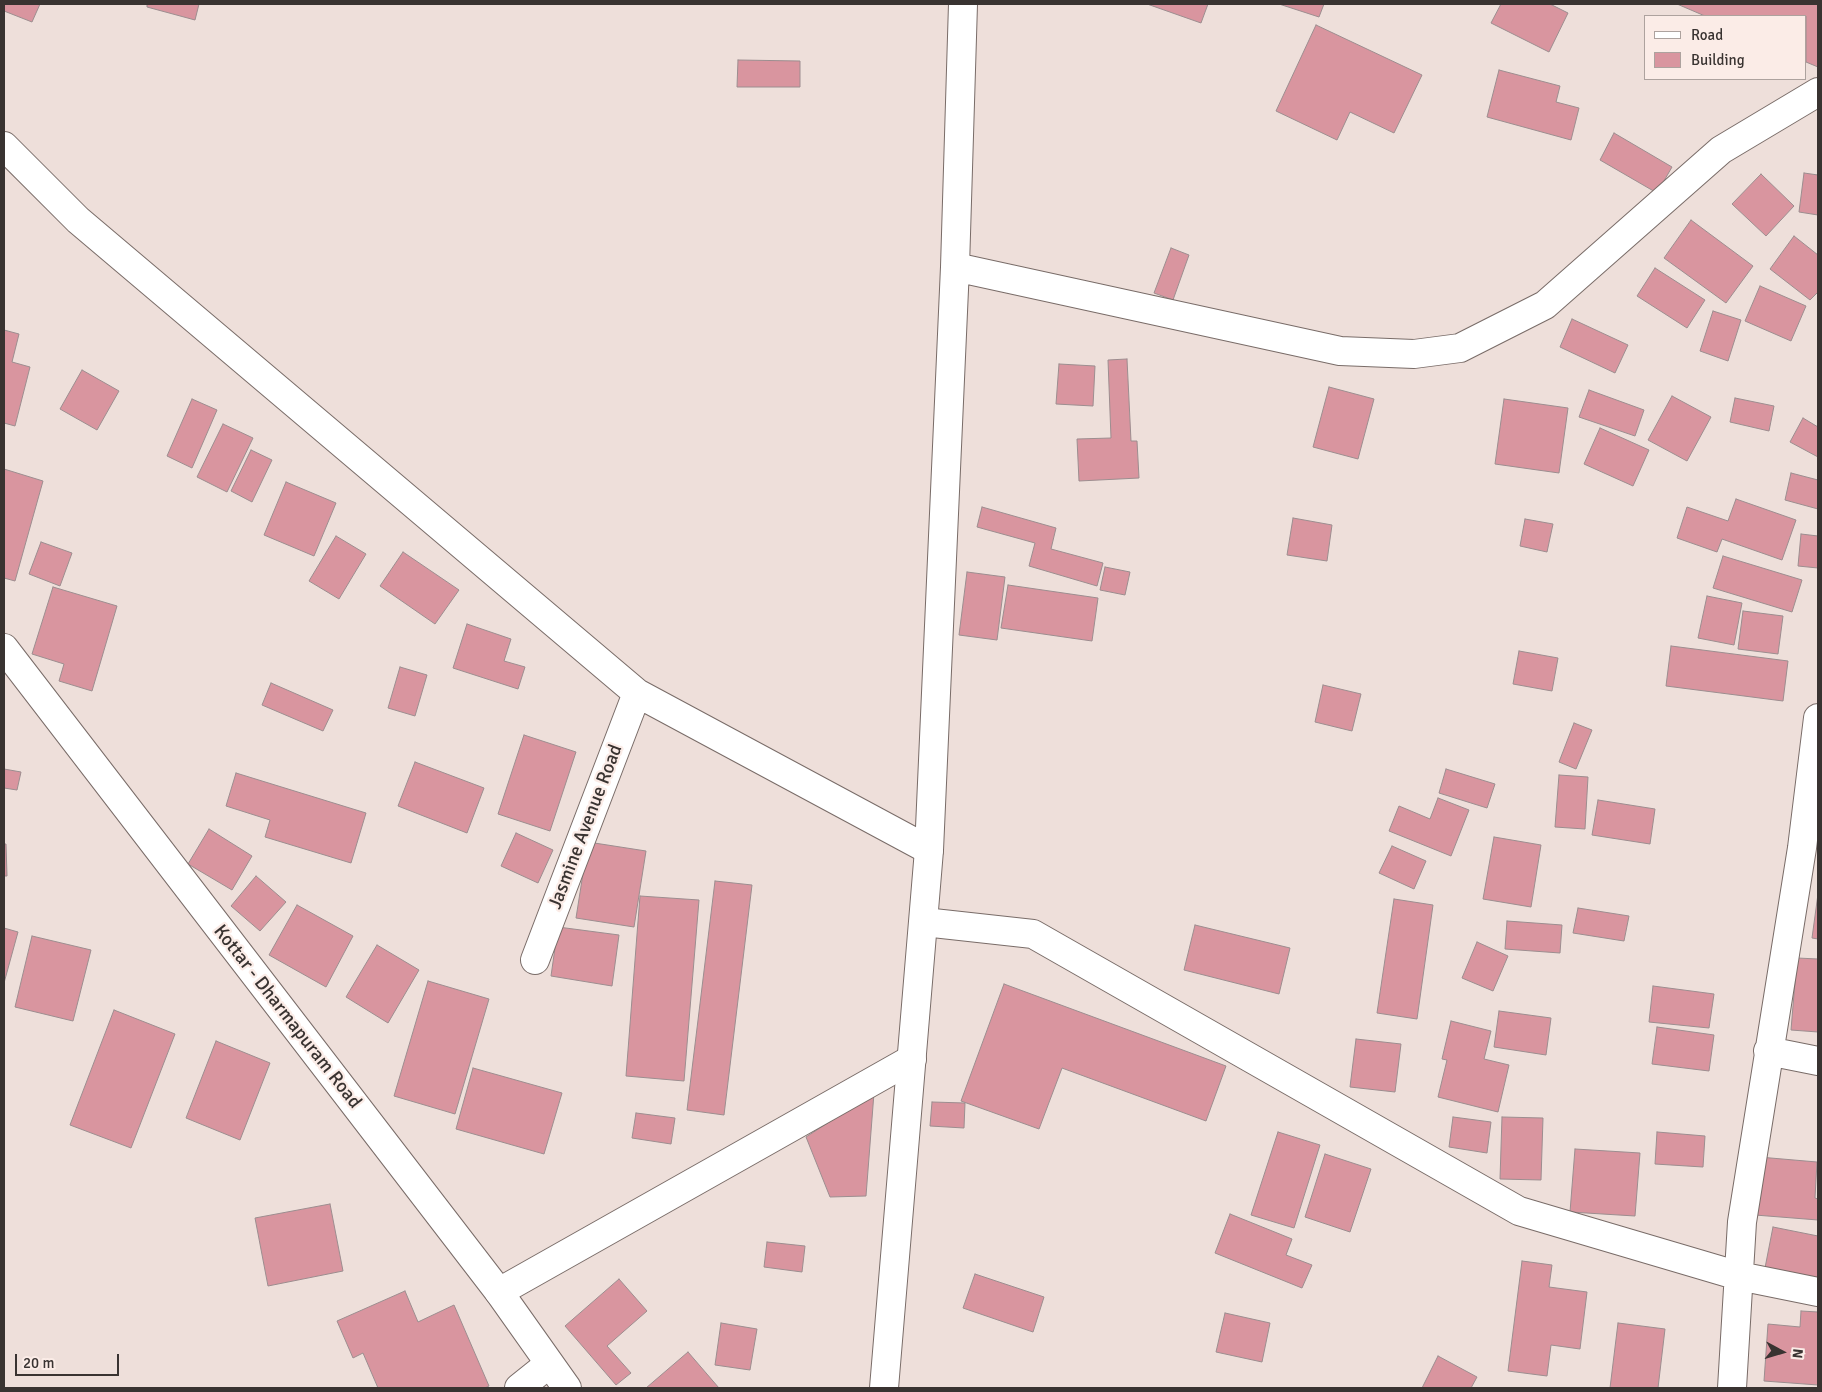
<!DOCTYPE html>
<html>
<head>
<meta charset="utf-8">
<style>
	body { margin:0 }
	#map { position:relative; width:1822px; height:1392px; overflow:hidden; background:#eedfda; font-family:Signika,sans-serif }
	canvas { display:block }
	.frame { position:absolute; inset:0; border:5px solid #393331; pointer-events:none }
	.legend { position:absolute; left:1644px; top:15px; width:162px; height:65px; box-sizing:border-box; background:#fbece7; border:1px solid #ada29e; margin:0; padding:6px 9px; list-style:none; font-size:15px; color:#393331 }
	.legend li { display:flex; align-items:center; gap:10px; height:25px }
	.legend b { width:25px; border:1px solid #ada29e }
	.north { position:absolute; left:1757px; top:1327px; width:50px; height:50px; -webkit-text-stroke:4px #fbece7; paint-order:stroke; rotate:96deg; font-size:14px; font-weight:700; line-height:20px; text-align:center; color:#393331 }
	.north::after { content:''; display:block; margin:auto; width:18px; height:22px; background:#393331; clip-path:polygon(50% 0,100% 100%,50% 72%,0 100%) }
	.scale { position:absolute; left:15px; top:1354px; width:104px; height:22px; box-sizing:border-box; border:2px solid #393331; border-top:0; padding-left:6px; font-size:15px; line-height:18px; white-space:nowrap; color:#393331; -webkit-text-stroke:4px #fbece7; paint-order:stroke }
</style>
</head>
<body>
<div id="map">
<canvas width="1822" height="1392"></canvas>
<div class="frame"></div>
<ul class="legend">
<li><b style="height:6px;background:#fff"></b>Road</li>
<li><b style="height:14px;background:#d9959f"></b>Building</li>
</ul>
<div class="north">N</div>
<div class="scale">20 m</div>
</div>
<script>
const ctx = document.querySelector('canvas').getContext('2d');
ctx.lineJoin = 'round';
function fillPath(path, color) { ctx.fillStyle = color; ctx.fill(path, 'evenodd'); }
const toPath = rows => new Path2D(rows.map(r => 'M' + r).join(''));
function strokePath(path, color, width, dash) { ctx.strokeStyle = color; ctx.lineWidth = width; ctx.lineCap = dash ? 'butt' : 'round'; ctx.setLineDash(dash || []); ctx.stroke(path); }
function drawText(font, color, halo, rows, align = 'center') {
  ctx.font = font + ' Signika,sans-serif'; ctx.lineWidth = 4.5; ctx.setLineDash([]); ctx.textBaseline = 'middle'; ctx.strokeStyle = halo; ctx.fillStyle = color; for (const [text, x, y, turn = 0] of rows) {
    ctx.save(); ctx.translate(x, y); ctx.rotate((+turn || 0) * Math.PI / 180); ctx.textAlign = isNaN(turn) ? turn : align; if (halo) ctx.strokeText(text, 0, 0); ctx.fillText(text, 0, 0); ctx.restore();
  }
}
const building = toPath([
	[4,4,40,4,32,22,4,11,4,4],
	[147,4,199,4,195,20,147,7,147,4],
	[1147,4,1208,4,1201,23,1147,4],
	[1279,4,1324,4,1319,17,1279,4],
	[1501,4,1550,4,1568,13,1549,52,1491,23,1501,4],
	[1677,4,1818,4,1818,67,1806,62,1806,16,1705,16,1677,4],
	[1316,25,1422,75,1394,133,1350,112,1337,140,1276,111,1316,25],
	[738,60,800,61,800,87,737,87,738,60],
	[1499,70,1560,86,1556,102,1579,108,1571,140,1487,117,1499,70],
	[1614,133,1672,167,1657,193,1600,160,1614,133],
	[1804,173,1818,175,1818,215,1799,212,1804,173],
	[1761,174,1794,206,1766,236,1732,204,1761,174],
	[1691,220,1753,266,1726,303,1664,258,1691,220],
	[1794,236,1818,255,1818,292,1810,300,1770,269,1794,236],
	[1171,248,1189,255,1173,300,1154,293,1171,248],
	[1655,268,1705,300,1687,328,1637,296,1655,268],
	[1760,286,1806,306,1791,341,1745,321,1760,286],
	[1713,311,1741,320,1728,361,1700,351,1713,311],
	[1572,319,1628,345,1615,373,1560,347,1572,319],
	[4,330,19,334,12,362,30,367,15,426,4,423,4,330],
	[1127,359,1131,441,1137,441,1139,478,1079,481,1077,439,1111,438,1108,360,1127,359],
	[1059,364,1095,366,1093,406,1056,404,1059,364],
	[82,370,119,391,97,430,60,409,82,370],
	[1329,387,1374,399,1358,459,1313,447,1329,387],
	[1589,390,1644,410,1635,436,1579,417,1589,390],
	[1672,396,1711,417,1687,461,1648,440,1672,396],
	[1735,398,1774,406,1769,431,1730,422,1735,398],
	[192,399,217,410,192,468,167,456,192,399],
	[1504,399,1568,408,1559,473,1495,464,1504,399],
	[1803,418,1818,427,1818,457,1790,442,1803,418],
	[223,424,253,438,227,492,197,477,223,424],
	[1600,428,1649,450,1633,486,1584,464,1600,428],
	[251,450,272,460,252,502,231,491,251,450],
	[4,469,43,481,15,581,4,578,4,469],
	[1791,473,1818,480,1818,509,1785,500,1791,473],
	[286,482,336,503,314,556,264,535,286,482],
	[1736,499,1796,520,1782,560,1722,539,1717,552,1677,538,1687,507,1728,521,1736,499],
	[982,507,1056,528,1051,549,1103,563,1097,586,1029,566,1035,543,977,527,982,507],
	[1293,518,1332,525,1327,561,1287,555,1293,518],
	[1525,519,1553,524,1547,552,1520,546,1525,519],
	[1801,534,1818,536,1818,568,1798,566,1801,534],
	[336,536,366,554,339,599,309,581,336,536],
	[41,542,72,553,60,586,29,574,41,542],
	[403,552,459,590,435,624,380,586,403,552],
	[1723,556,1802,580,1792,612,1713,588,1723,556],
	[1105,567,1130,572,1125,595,1100,590,1105,567],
	[967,572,1005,577,997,640,959,635,967,572],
	[1008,585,1098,598,1092,641,1001,628,1008,585],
	[53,587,117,606,92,691,59,681,64,664,32,654,53,587],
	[1707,596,1742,603,1734,645,1698,638,1707,596],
	[1743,611,1783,616,1778,654,1738,649,1743,611],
	[467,624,511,639,504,661,525,667,518,689,453,668,467,624],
	[1671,646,1788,661,1783,701,1666,686,1671,646],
	[1519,651,1558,658,1552,691,1513,684,1519,651],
	[400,667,427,675,415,716,388,708,400,667],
	[271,683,333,710,323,731,262,705,271,683],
	[1323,685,1361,694,1352,731,1315,722,1323,685],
	[1574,723,1592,730,1576,769,1559,762,1574,723],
	[524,735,576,752,550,831,498,814,524,735],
	[415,762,484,788,467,833,398,806,415,762],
	[4,769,21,772,17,790,4,788,4,769],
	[1446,769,1495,784,1487,808,1439,793,1446,769],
	[236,773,366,813,351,863,265,837,270,820,226,806,236,773],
	[1559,775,1588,777,1585,829,1555,827,1559,775],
	[1438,798,1469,810,1451,856,1389,831,1399,806,1430,819,1438,798],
	[1598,800,1655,809,1650,844,1592,835,1598,800],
	[209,829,252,856,232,890,188,864,209,829],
	[516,833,553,850,538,883,501,866,516,833],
	[1494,837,1541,845,1531,907,1483,899,1494,837],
	[588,842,646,851,634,927,576,918,588,842],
	[4,844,6,844,7,876,4,876,4,844],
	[1392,846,1426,861,1414,889,1379,873,1392,846],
	[256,876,286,902,260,931,231,906,256,876],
	[715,881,752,885,724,1115,687,1110,715,881],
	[1818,894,1818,939,1812,938,1818,894],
	[640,896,699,900,684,1081,626,1076,640,896],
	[1394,899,1433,905,1417,1019,1377,1013,1394,899],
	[297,905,353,936,326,987,269,955,297,905],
	[1578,908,1629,916,1624,941,1573,933,1578,908],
	[1507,921,1562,925,1560,953,1505,949,1507,921],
	[1195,925,1290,948,1279,994,1184,970,1195,925],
	[558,927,619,935,612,986,551,976,558,927],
	[4,928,18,932,4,983,4,928],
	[32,936,91,950,73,1021,15,1007,32,936],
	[1477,942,1508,956,1493,991,1462,978,1477,942],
	[377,945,419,970,388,1023,346,997,377,945],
	[1797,958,1818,959,1818,1032,1791,1030,1797,958],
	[428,981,489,999,455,1114,394,1096,428,981],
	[1004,984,1226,1066,1206,1121,1062,1068,1039,1129,961,1101,1004,984],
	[1653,986,1714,994,1709,1028,1649,1022,1653,986],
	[114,1010,175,1034,131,1148,70,1125,114,1010],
	[1499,1011,1551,1018,1546,1055,1494,1047,1499,1011],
	[1451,1021,1491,1031,1484,1059,1509,1065,1498,1112,1438,1097,1447,1060,1442,1059,1451,1021],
	[1657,1027,1714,1035,1709,1071,1652,1064,1657,1027],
	[1356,1039,1401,1044,1395,1092,1350,1087,1356,1039],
	[216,1041,270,1063,240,1140,186,1118,216,1041],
	[473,1068,562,1093,544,1154,456,1129,473,1068],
	[874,1093,866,1196,830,1197,806,1137,874,1093],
	[932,1102,965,1103,964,1128,930,1126,932,1102],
	[636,1113,675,1118,671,1144,632,1138,636,1113],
	[1453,1117,1491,1122,1487,1153,1449,1147,1453,1117],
	[1502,1117,1543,1118,1541,1180,1500,1179,1502,1117],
	[1278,1132,1320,1145,1294,1228,1251,1215,1278,1132],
	[1657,1132,1705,1136,1703,1167,1655,1164,1657,1132],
	[1575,1149,1640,1153,1635,1216,1570,1212,1575,1149],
	[1325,1154,1371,1169,1350,1232,1305,1217,1325,1154],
	[1759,1157,1817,1162,1815,1198,1818,1199,1818,1220,1755,1215,1759,1157],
	[330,1204,343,1271,268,1286,255,1218,330,1204],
	[1230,1214,1292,1239,1286,1255,1312,1265,1302,1288,1215,1253,1230,1214],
	[1773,1227,1818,1236,1818,1284,1764,1273,1773,1227],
	[767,1242,805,1246,802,1272,764,1267,767,1242],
	[1522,1261,1552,1265,1549,1287,1587,1292,1580,1349,1551,1345,1547,1376,1508,1371,1522,1261],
	[975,1274,1044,1297,1033,1332,963,1308,975,1274],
	[619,1279,647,1311,607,1346,631,1373,616,1385,565,1326,619,1279],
	[405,1291,418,1322,454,1305,489,1386,485,1388,378,1388,363,1353,353,1358,337,1321,405,1291],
	[1801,1311,1818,1312,1818,1385,1764,1381,1768,1324,1800,1327,1801,1311],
	[1225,1313,1270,1323,1262,1362,1216,1352,1225,1313],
	[721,1323,757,1329,750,1370,715,1365,721,1323],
	[1618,1323,1665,1329,1658,1388,1610,1388,1618,1323],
	[688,1352,719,1388,646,1388,688,1352],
	[1438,1356,1477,1377,1471,1388,1422,1388,1438,1356]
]);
const minor = toPath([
	[4,146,78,220,637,693,929,850],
	[924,922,1033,934,1519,1211,1739,1276,1818,1292],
	[535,960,637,693],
	[1768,1051,1818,1061],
	[499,1292,912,1059],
	[519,1388,549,1364],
	[1732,1388,1742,1222,1802,848,1818,718]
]);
const tertiary = toPath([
	[955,267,1340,351,1414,354,1460,348,1545,305,1721,150,1818,92],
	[884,1388,929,850,955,267,963,4]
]);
const secondary = toPath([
	[4,648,499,1292,567,1388]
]);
const streetNames = [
	["Jasmine Avenue Road",586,827,-69],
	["Kottar - Dharmapuram Road",287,1017,52]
];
fillPath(building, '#d9959f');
strokePath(building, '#9c8d8f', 1);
strokePath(minor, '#796c68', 30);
strokePath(tertiary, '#796c68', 30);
strokePath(secondary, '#796c68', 30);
strokePath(minor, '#fff', 28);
strokePath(tertiary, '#fff', 28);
strokePath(secondary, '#fff', 28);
drawText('19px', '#393331', '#fbece7', streetNames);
</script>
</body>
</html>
